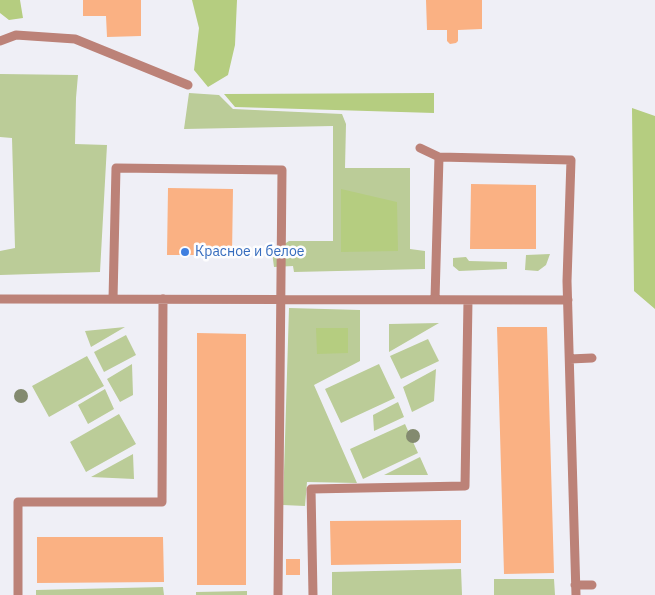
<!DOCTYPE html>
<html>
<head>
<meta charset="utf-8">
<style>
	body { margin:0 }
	canvas { display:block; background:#efeff6 }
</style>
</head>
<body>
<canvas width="655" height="595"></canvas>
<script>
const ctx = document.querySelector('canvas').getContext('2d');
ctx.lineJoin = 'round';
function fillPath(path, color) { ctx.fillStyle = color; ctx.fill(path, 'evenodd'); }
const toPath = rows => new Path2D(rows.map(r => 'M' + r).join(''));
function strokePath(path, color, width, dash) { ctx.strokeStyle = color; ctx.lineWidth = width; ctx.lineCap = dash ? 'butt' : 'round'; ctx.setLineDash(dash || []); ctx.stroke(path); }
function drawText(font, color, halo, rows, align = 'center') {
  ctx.font = font + ' "IBM Plex Sans",sans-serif'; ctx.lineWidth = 5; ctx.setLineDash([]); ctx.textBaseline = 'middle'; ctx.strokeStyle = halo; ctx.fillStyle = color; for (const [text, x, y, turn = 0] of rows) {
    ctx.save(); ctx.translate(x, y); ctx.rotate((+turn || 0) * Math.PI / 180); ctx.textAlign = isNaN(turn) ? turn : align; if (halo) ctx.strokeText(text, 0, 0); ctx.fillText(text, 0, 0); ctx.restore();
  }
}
const green = toPath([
	[0,74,78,75,76,98,75,144,107,145,100,272,0,275,0,251,15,248,12,138,0,137],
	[189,93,219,95,233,109,342,114,346,124,345,168,410,168,410,249,425,251,425,269,294,272,293,266,274,267,272,252,289,241,333,241,333,126,184,129],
	[550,254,546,265,538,271,525,270,526,255],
	[466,257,469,261,507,262,507,269,459,271,453,266,453,258],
	[289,308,360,310,360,361,314,385,357,483,307,482,305,506,283,505],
	[439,323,389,352,389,324],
	[125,327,91,347,85,331],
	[126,335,136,355,104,372,94,352],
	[428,339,439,361,401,379,390,356],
	[87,356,104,386,49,417,32,386],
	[132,364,133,395,120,402,107,379],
	[379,364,395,398,341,423,325,389],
	[436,369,434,401,412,412,403,387],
	[105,389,114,409,88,424,78,405],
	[398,402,404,417,374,431,373,415],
	[119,414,136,444,86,472,70,442],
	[405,424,418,453,363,479,350,449],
	[133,454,134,479,91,477],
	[420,457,428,475,384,475],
	[461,569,462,595,332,595,332,572],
	[494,579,554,579,555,595,494,595],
	[163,587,164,595,36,595,36,590],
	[247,591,247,595,196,595,196,592]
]);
const forest = toPath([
	[0,0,20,0,23,18,9,20,0,13],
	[192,0,237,0,235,45,228,75,208,87,194,70,199,28],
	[434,93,434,113,235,107,224,94],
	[632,108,655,116,655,309,634,291],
	[341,189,397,202,398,251,341,252],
	[316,328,348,328,348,353,317,354]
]);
const building = toPath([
	[83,0,141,0,141,36,107,37,106,16,83,16],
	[426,0,482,0,482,29,458,30,458,41,456,43,450,44,447,41,447,30,427,30],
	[471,184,536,185,536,249,470,249],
	[168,188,233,189,232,255,167,255],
	[497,327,547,327,554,573,504,574],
	[197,333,246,334,246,585,197,585],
	[461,520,461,563,331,565,330,521],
	[37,537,163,537,164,582,37,583],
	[286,559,300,559,300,575,286,575]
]);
const service = toPath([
	[0,41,16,35,75,39,188,85],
	[420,148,439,157],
	[0,299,568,300],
	[113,299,116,168,282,170,278,595],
	[435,299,439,157,571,160,567,281,576,595],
	[570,359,592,358],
	[575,585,592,585],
	[18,595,18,502,162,502,163,299],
	[313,595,311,489,465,486,468,300]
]);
const trees = [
	[21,396],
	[413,436]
];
const markers = [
	[185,252,5,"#3f7fe0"]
];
const shopNames = [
	["Красное и белое",195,252]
];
fillPath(green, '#bbcc98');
fillPath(forest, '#b5cd80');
fillPath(building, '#fab183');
strokePath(service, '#bc8278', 9);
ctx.fillStyle = '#838a6f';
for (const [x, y] of trees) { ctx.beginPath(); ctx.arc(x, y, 7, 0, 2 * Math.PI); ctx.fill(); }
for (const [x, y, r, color] of markers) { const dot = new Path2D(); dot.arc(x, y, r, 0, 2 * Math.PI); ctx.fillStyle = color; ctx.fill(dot); strokePath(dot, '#fdfdfe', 2); }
drawText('14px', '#366cbe', '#fdfdfe', shopNames, 'left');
</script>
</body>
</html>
